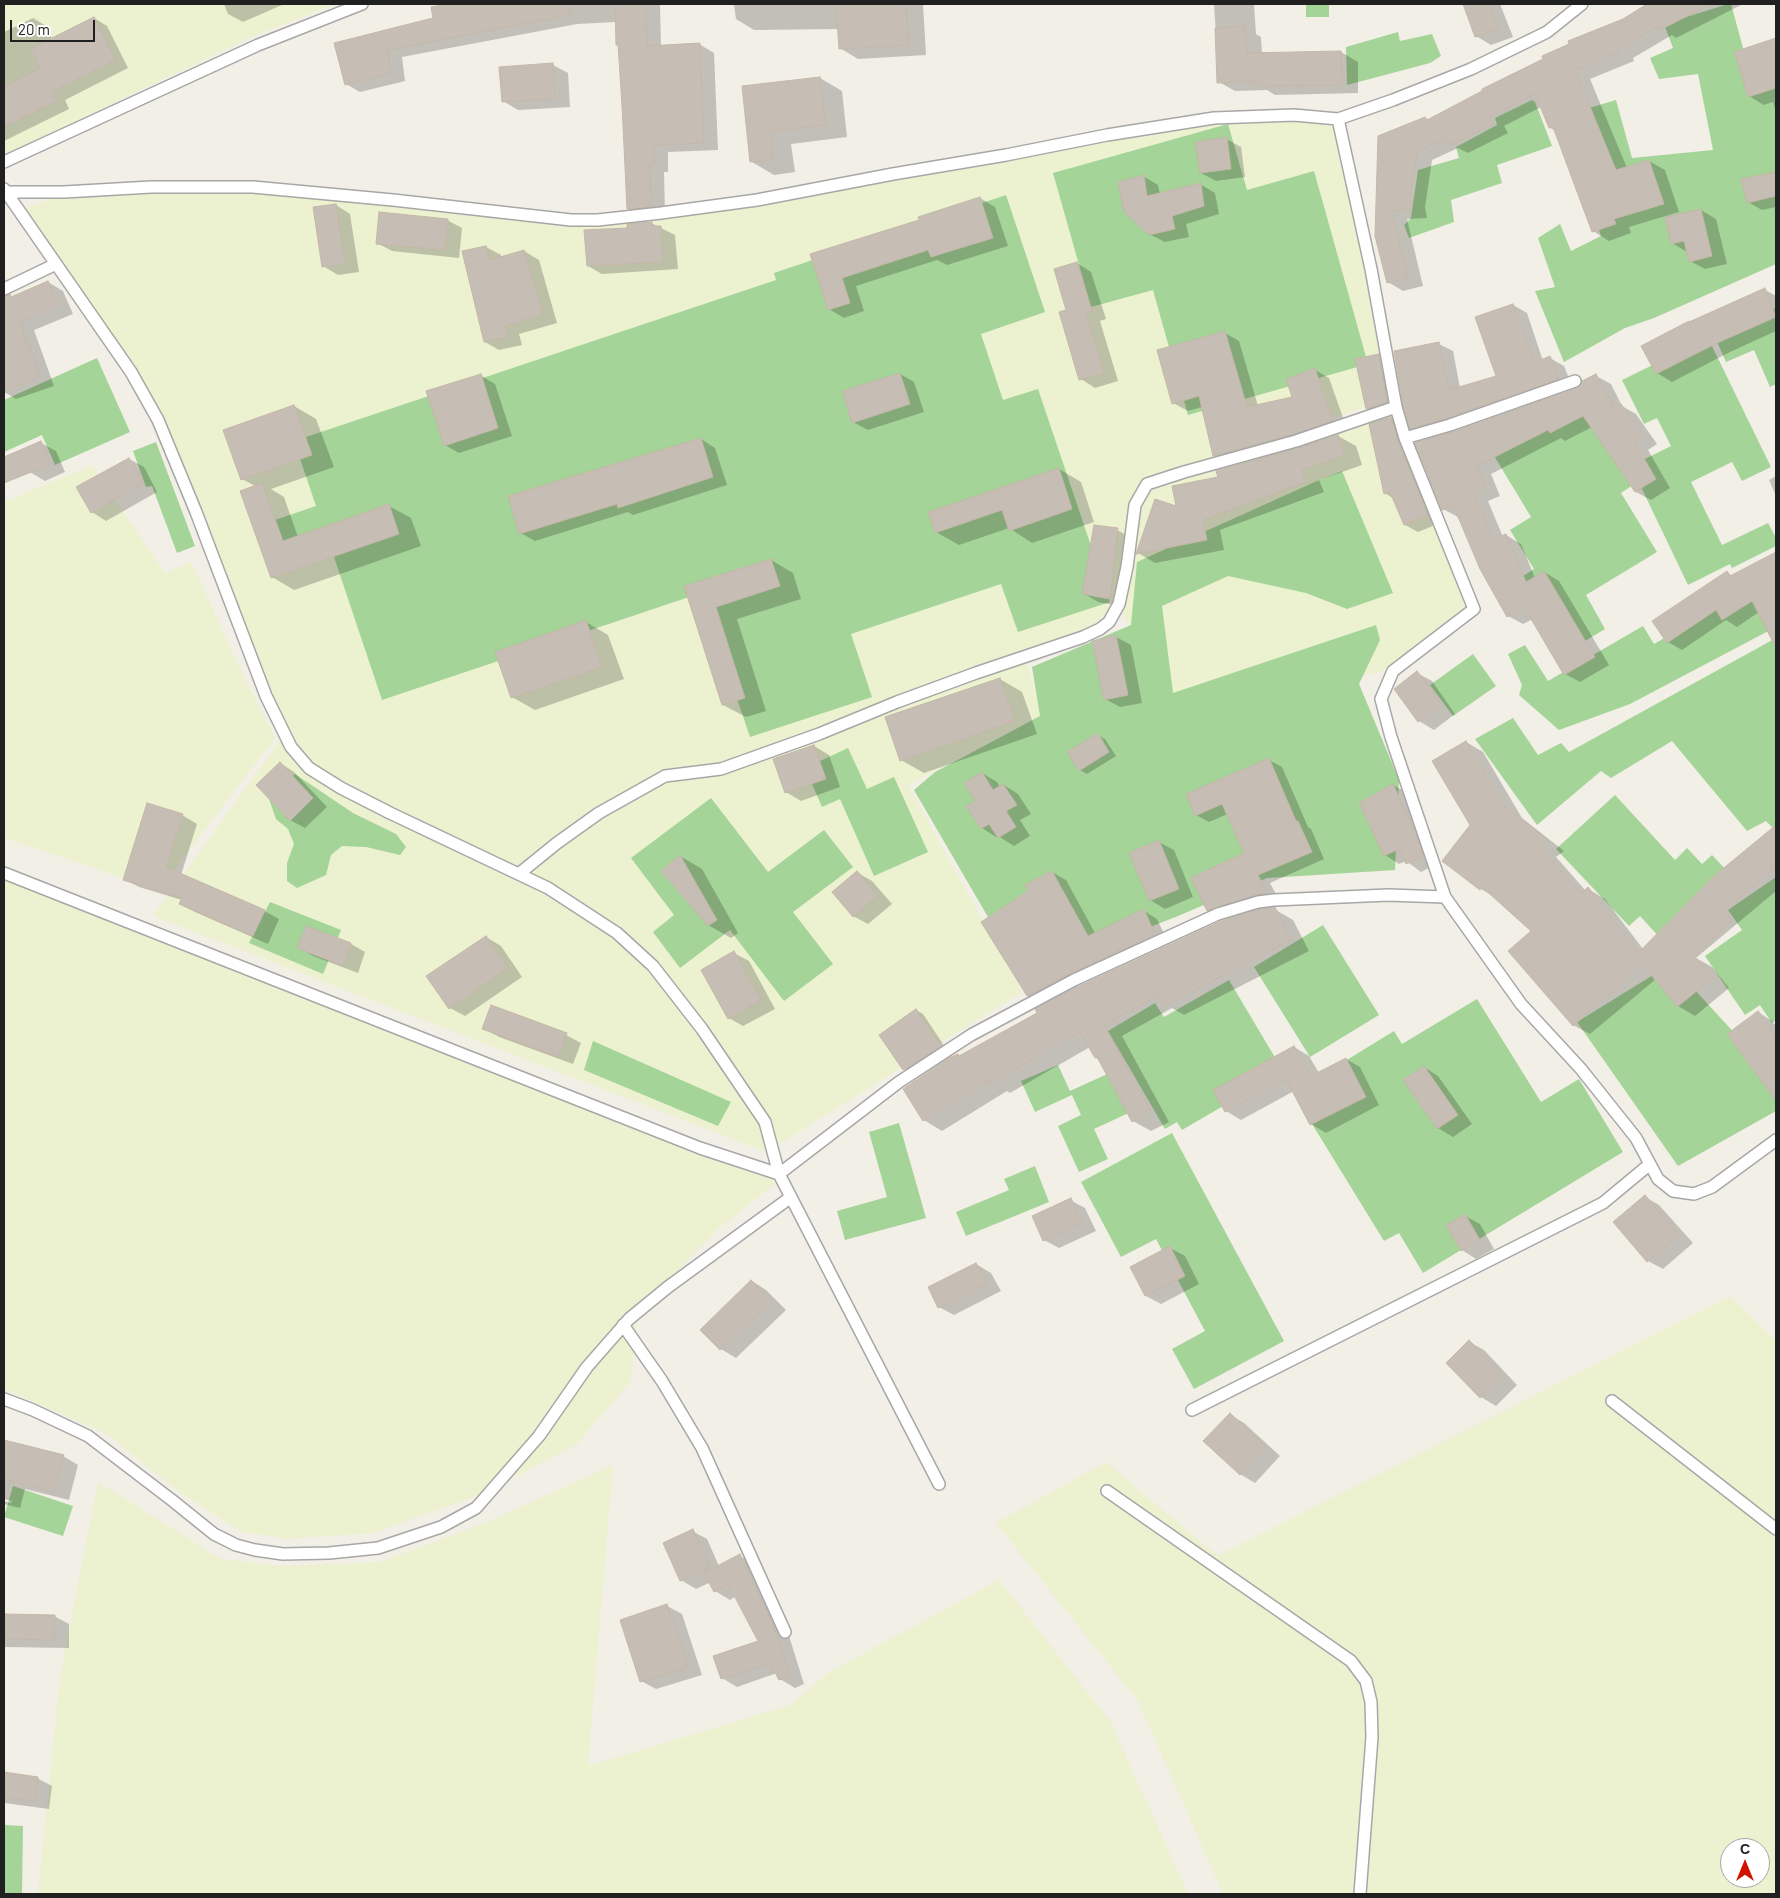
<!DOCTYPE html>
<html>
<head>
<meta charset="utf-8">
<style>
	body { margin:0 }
	#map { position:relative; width:1780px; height:1898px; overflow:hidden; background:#f2efe6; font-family:Barlow,sans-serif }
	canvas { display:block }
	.frame { position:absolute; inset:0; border:5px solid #202020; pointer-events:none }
	.north { position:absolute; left:1720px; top:1838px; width:50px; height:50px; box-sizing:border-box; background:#fff; border:1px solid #a6a6a6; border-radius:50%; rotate:0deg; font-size:14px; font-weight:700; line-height:20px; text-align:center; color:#202020 }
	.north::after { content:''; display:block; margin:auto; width:18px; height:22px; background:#d11400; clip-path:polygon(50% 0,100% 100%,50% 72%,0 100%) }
	.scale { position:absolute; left:10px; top:20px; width:85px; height:22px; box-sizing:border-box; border:2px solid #202020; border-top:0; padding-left:6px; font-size:15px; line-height:18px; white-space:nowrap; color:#202020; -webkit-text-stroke:4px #fff; paint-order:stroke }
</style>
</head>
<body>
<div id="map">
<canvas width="1780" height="1898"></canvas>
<div class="frame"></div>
<div class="north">С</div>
<div class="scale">20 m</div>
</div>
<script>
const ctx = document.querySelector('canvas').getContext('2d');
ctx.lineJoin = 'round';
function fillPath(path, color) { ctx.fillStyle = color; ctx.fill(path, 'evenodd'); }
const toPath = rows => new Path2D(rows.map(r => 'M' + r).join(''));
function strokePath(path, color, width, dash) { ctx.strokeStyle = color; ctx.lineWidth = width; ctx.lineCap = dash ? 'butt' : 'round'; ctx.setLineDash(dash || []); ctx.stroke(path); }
const farmland = toPath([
	[4,4,335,4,254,36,35,140,4,156],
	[1293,119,1334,127,1367,267,1387,399,1299,430,1148,479,1131,508,1116,605,1083,633,726,763,669,772,522,870,368,798,306,762,281,727,223,595,159,431,77,285,23,209,65,194,185,185,581,223,1216,121],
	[1390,403,1466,610,1390,669,1187,720,1121,611,1135,515,1148,485],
	[92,465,165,573,191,562,244,677,275,738,159,890,4,838,4,502],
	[1026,658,1041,716,908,785,1022,992,773,1148,769,1122,747,1085,660,963,621,931,526,872,599,815,665,777,721,769],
	[285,734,305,763,621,932,659,963,700,1020,767,1123,769,1153,153,916],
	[4,872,762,1167,775,1184,719,1228,638,1311,631,1381,576,1445,482,1494,373,1533,287,1539,242,1532,181,1493,105,1433,4,1389],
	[1730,1296,1776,1341,1776,1894,1223,1894,1138,1701,996,1523,1106,1462,1218,1556],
	[1730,1848,1760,1848,1760,1878,1730,1878],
	[613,1465,588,1766,791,1705,828,1673,999,1580,1110,1721,1188,1894,38,1894,60,1677,98,1482,221,1559,281,1566,380,1562,487,1522]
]);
const forest = toPath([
	[1306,4,1329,4,1329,17,1306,17],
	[1728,4,1731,4,1752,81,1776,80,1776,264,1654,318,1625,328,1564,362,1535,291,1555,287,1538,238,1560,224,1571,251,1601,236,1582,182,1579,111,1616,100,1632,158,1713,150,1698,74,1659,79,1650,58,1673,48,1664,24],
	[1398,32,1400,41,1432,34,1441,56,1430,63,1347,85,1346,47],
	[1532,100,1535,102,1552,146,1497,165,1502,183,1451,200,1454,222,1409,238,1404,225,1411,218,1418,170,1459,158,1456,147,1497,125,1495,118],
	[1228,124,1247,190,1314,171,1368,364,1188,415,1153,290,1091,307,1053,173],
	[1006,195,1045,312,981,334,1003,400,1038,389,1110,602,1018,632,1001,584,851,634,872,697,750,737,701,593,382,700,331,548,283,564,269,522,316,506,294,441,776,280,774,273],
	[1776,308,1776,384,1770,387,1754,350,1726,362,1714,335],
	[1708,338,1771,467,1742,481,1732,462,1691,482,1722,545,1768,523,1776,538,1776,546,1732,568,1730,564,1688,585,1631,466,1671,446,1657,418,1644,424,1622,380],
	[97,358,130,432,55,465,42,435,4,452,4,400],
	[1582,401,1633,485,1621,493,1657,552,1586,595,1605,629,1562,655,1517,580,1534,569,1510,530,1531,517,1493,454],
	[156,442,195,546,177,553,152,486,146,487,133,451],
	[1342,471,1393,593,1347,609,1306,593,1228,576,1162,606,1173,693,1376,625,1380,640,1359,684,1399,780,1395,870,1267,878,1178,916,1023,977,914,790,935,772,1040,716,1032,667,1131,625,1137,562,1317,481],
	[1755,586,1774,628,1630,704,1559,730,1519,695,1522,685,1508,654,1525,645,1548,681,1643,626,1654,644],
	[1776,638,1776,831,1766,821,1747,831,1672,741,1611,778,1601,771,1537,825,1475,739,1513,718,1538,755,1561,743,1569,752],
	[1473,654,1496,686,1453,716,1430,685],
	[848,748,867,789,894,777,928,852,874,876,840,799,822,807,805,768],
	[295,774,353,813,396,834,406,847,400,855,366,847,342,846,331,855,326,875,297,888,287,881,287,863,294,844,288,829,276,819,269,799],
	[1615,795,1675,860,1687,848,1702,864,1712,855,1730,874,1661,939,1640,916,1629,926,1556,849],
	[711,798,768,872,824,830,853,867,793,912,833,964,784,1001,730,930,680,968,653,932,674,915,631,858],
	[1776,877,1776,1020,1772,1023,1760,1005,1745,1015,1705,956,1742,930,1728,910],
	[270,902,341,930,323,974,249,943],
	[1323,925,1379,1015,1310,1057,1254,967],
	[1671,964,1762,1063,1776,1095,1776,1111,1678,1166,1577,1022],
	[1229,980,1283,1071,1182,1130,1177,1122,1165,1129,1108,1031,1155,1003,1164,1017],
	[1477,999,1541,1102,1579,1079,1623,1152,1423,1273,1399,1233,1384,1241,1293,1093,1394,1031,1402,1044],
	[593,1041,731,1102,718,1126,584,1070],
	[1058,1065,1070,1091,1114,1071,1133,1111,1094,1129,1108,1159,1079,1172,1058,1126,1081,1115,1072,1095,1035,1112,1021,1081],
	[899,1123,926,1218,845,1240,837,1211,887,1197,869,1132],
	[1172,1133,1284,1341,1194,1389,1172,1349,1205,1331,1156,1239,1121,1257,1081,1182],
	[1035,1166,1049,1202,966,1236,956,1212,1009,1190,1004,1179],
	[13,1486,73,1506,63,1536,4,1517],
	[4,1825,23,1826,22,1894,4,1894]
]);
const shadow = toPath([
	[224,4,281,4,282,5,243,22,228,14],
	[455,4,660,4,661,47,699,44,714,53,718,150,668,152,668,172,664,172,665,214,642,217,628,209,620,46,617,45,616,22,577,24,402,57,405,81,360,92,346,84,336,44,434,19,432,8],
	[734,4,923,4,926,55,858,59,840,48,839,29,754,30,736,19],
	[1214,4,1254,4,1256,34,1261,37,1262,54,1341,52,1358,62,1358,93,1275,95,1267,90,1235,91,1219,82],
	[1464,4,1500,4,1513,37,1491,45,1476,36],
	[1648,4,1743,4,1676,38,1672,35,1633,58,1634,61,1590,79,1627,168,1649,161,1665,170,1679,212,1629,227,1631,233,1609,241,1593,231,1557,131,1550,128,1541,107,1504,126,1508,133,1468,153,1458,148,1432,160,1425,207,1427,218,1407,219,1423,286,1403,291,1388,282,1377,236,1425,118,1429,120,1623,20,1649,5],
	[33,18,46,26,52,39,94,18,107,26,128,68,65,100,69,109,4,141,4,32],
	[1776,40,1776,113,1773,102,1764,105,1749,96,1735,53],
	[553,65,568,73,570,107,518,110,503,101],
	[820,78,842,91,847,137,791,144,795,172,774,175,752,162,743,87],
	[1226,139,1241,147,1245,177,1216,181,1201,173],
	[1776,173,1776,207,1762,210,1748,202,1743,180],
	[1143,176,1158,185,1160,195,1200,184,1215,193,1219,214,1186,224,1189,237,1165,242,1149,234],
	[980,198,995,207,1008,246,947,265,937,260,856,286,864,311,844,318,829,309,811,255,920,220],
	[336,205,350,214,359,272,338,275,323,266],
	[1701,210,1716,219,1727,264,1705,269,1690,261,1687,252,1672,243],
	[447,220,462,228,459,258,392,251,377,243],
	[651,223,675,235,678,269,602,274,588,266,629,229],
	[486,247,501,255,501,258,524,251,539,260,557,323,519,334,522,345,499,350,485,342],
	[1077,263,1091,272,1106,319,1100,321,1118,381,1095,388,1081,379,1067,311],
	[48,282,63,291,73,314,34,330,54,386,16,399,4,392,4,302],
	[1765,290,1776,296,1776,331,1730,352,1672,382,1657,373],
	[1513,305,1527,313,1543,361,1550,358,1564,366,1572,386,1425,436,1411,428,1439,344,1453,351,1460,388,1498,377],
	[1225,333,1239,341,1258,406,1294,398,1315,370,1329,378,1347,429,1229,464,1214,455,1202,407,1188,411,1173,403],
	[1379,356,1393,364,1402,410,1382,417,1367,409],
	[900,374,914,382,924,412,868,430,853,422],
	[480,375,495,384,512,436,459,453,445,445],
	[1596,376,1611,384,1622,406,1636,414,1657,444,1648,450,1670,488,1651,500,1636,492,1592,427,1565,441,1561,438,1491,474,1500,496,1488,501,1503,537,1506,535,1521,544,1535,578,1544,572,1559,581,1609,665,1580,682,1565,674,1533,619,1523,624,1508,616,1459,516,1458,517,1443,509,1453,433,1578,389],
	[294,406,316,419,334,467,271,489,284,497,298,537,389,506,411,518,421,546,294,590,272,577,255,486,242,479],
	[1391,418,1404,425,1440,523,1418,532,1405,525,1394,499,1385,493],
	[1338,436,1356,446,1362,465,1319,480,1324,492,1220,530,1224,550,1155,563,1138,553,1177,508,1219,478],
	[701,439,715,448,727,485,633,515,628,512,535,541,521,533],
	[41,443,56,451,65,472,45,481,30,472],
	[129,459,144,467,157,492,106,521,92,512],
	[1059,469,1081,482,1094,522,1032,543,1009,528,959,545,936,532],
	[1776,476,1776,496,1769,480],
	[1117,530,1132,538,1125,607,1098,602,1083,593],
	[1776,553,1776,631,1766,625,1759,612,1737,627,1726,620,1682,650,1668,642,1727,573,1733,576],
	[771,560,793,573,801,599,737,619,766,711,746,717,723,705,685,587],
	[586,622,608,635,624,679,535,710,512,697],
	[1116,637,1131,645,1142,703,1120,707,1105,699],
	[1417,673,1432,681,1455,714,1434,730,1419,721,1395,689],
	[1000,679,1022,692,1037,734,924,773,901,760],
	[1098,735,1105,739,1116,756,1087,774,1080,770],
	[1466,742,1483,752,1522,818,1564,851,1556,857,1586,891,1588,889,1605,899,1643,949,1768,834,1776,839,1776,891,1696,958,1712,967,1729,988,1695,1016,1678,1006,1656,979,1590,1034,1573,1025,1532,931,1496,898,1481,889,1444,860,1471,825],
	[814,746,829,755,840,787,801,801,786,792],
	[1269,760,1282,767,1308,827,1311,829,1324,859,1270,883,1279,900,1221,918,1208,910,1245,854,1228,814,1209,822,1196,815],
	[280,763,294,772,327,807,305,828,290,820],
	[982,773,997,782,1000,787,1004,785,1018,794,1031,814,1020,820,1030,836,1014,846,998,836,996,837,982,828,977,801],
	[1393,785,1408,793,1437,864,1421,872,1406,861,1399,864,1385,855],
	[182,815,197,824,181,875,264,911,279,919,268,944,195,912,180,904,182,900,139,887,124,879],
	[1159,842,1174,850,1193,897,1165,909,1150,900],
	[680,856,702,869,738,933,731,938,708,925],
	[1052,872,1066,880,1095,933,1144,911,1157,919,1168,942,1085,981,1042,1004,1028,996,983,923,1030,891],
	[858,873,872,881,892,904,868,924,853,916],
	[1274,909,1293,920,1309,951,1184,1015,1172,1008,1122,1036,1169,1122,1151,1131,1133,1121,1099,1060,1096,1058,1090,1047,1010,1093,1007,1091,942,1131,924,1120,960,1057],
	[307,927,351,944,365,952,358,973,313,956,299,947],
	[486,937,501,946,522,977,465,1016,450,1008],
	[734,953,749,961,775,1009,743,1026,729,1018],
	[916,1010,923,1014,947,1050,911,1073,904,1069,880,1035],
	[1758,1012,1772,1021,1776,1026,1776,1090,1764,1083],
	[484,1028,566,1035,581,1043,573,1064,499,1037],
	[1294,1047,1309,1056,1319,1073,1346,1059,1360,1067,1379,1105,1326,1133,1311,1124,1294,1091,1241,1120,1226,1111],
	[1424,1067,1438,1076,1472,1124,1453,1137,1438,1128,1405,1080],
	[1645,1197,1659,1205,1693,1243,1663,1269,1648,1261],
	[1070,1200,1085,1208,1096,1231,1059,1248,1044,1240],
	[1465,1216,1480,1224,1494,1249,1476,1259,1462,1250],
	[1170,1248,1185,1256,1199,1284,1161,1304,1146,1296,1132,1268],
	[976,1264,991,1273,1001,1291,954,1315,939,1307],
	[752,1281,766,1290,786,1310,736,1358,721,1349,702,1330],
	[1469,1342,1484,1350,1517,1385,1496,1406,1481,1397,1447,1363],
	[1230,1415,1244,1423,1280,1456,1255,1483,1240,1474],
	[4,1441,63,1456,78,1465,69,1500,25,1489,20,1508,4,1504,4,1501,11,1503,12,1501,4,1499],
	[692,1531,707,1539,719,1566,740,1556,754,1564,789,1636,804,1684,795,1688,780,1679,777,1673,737,1687,722,1678,760,1642,736,1596,730,1600,715,1591,711,1582,696,1589,681,1580],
	[667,1606,682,1614,702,1675,656,1689,641,1681],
	[4,1615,54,1616,69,1624,69,1648,4,1647],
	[4,1774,37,1778,52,1786,49,1809,4,1803]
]);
const building = toPath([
	[448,4,569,4,570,15,388,50,391,73,345,85,334,43,433,18,431,7,448,4],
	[615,4,646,4,647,46,700,43,704,143,654,145,654,164,650,165,651,207,627,209,622,105,618,45,616,45,615,4],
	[836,4,906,4,908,45,839,49,836,4],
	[1463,4,1489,4,1499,29,1475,37,1463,4],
	[1647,4,1711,4,1660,30,1658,26,1618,49,1619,52,1575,70,1616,170,1649,160,1664,204,1614,219,1616,224,1592,232,1553,127,1549,128,1535,94,1489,117,1493,124,1451,145,1447,137,1417,152,1410,197,1412,209,1392,211,1408,278,1387,283,1375,236,1378,136,1425,117,1427,120,1482,91,1482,89,1543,59,1542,56,1569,44,1568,41,1623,19,1647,4],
	[94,17,116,60,52,92,57,101,4,127,4,86,40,68,30,49,94,17],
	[1245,26,1247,53,1341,51,1342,85,1258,86,1258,81,1217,83,1215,28,1245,26],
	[1776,38,1776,88,1748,97,1734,52,1776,38],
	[553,63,555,99,502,102,499,67,553,63],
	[820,77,826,125,770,131,773,160,750,162,742,86,820,77],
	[1227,137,1231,169,1200,173,1195,142,1227,137],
	[1776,172,1776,196,1747,203,1741,179,1776,172],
	[1144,175,1147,196,1201,183,1204,206,1172,216,1175,229,1149,235,1124,212,1118,182,1144,175],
	[980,197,993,238,931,257,928,250,842,278,850,303,828,310,810,254,919,220,918,217,980,197],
	[336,204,345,264,322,267,313,207,336,204],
	[1701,209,1712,256,1689,262,1684,241,1671,244,1665,217,1701,209],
	[379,212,448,219,445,250,376,244,379,212],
	[652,222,652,226,661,226,663,262,587,266,584,230,627,228,627,224,652,222],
	[486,246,490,260,524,250,543,314,505,326,508,337,484,342,462,251,486,246],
	[1077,262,1092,311,1086,313,1104,373,1079,380,1059,312,1066,310,1054,269,1077,262],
	[48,281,59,305,20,322,40,377,4,390,4,296,10,294,11,297,48,281],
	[1765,288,1776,317,1715,344,1656,374,1641,346,1689,321,1689,322,1765,288],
	[1513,304,1534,363,1550,356,1559,379,1448,418,1410,429,1403,405,1394,351,1439,342,1449,390,1496,376,1475,317,1513,304],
	[1225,331,1247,407,1292,397,1286,379,1315,368,1333,421,1294,434,1213,456,1199,396,1172,404,1157,350,1225,331],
	[1379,354,1387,402,1366,409,1355,359,1379,354],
	[900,373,910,404,852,423,842,391,900,373],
	[481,374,498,428,444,446,426,391,481,374],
	[1596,374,1614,409,1621,404,1643,435,1634,441,1656,479,1635,492,1583,416,1550,433,1548,430,1477,466,1486,488,1474,493,1493,539,1506,534,1526,582,1544,571,1595,657,1564,675,1524,607,1507,617,1480,569,1453,505,1442,510,1415,443,1452,432,1577,388,1582,381,1596,374],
	[294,405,312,455,241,480,223,430,294,405],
	[1391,417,1398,441,1428,515,1404,525,1390,492,1384,494,1369,424,1391,417],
	[1338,435,1345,455,1302,470,1306,482,1203,520,1207,540,1136,554,1155,499,1176,506,1172,486,1218,477,1216,471,1298,448,1338,435],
	[701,438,713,477,618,508,617,504,519,534,508,496,701,438],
	[41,441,51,464,4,483,4,457,41,441],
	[129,458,143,483,91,513,76,487,129,458],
	[1059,468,1072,509,1009,531,1002,510,935,533,928,512,1059,468],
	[262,483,283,541,389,504,399,534,271,578,240,491,262,483],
	[1094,525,1118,528,1110,599,1082,594,1094,525],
	[1776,552,1776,648,1752,601,1722,620,1716,610,1667,643,1652,621,1727,571,1730,576,1776,552],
	[771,559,780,586,716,607,745,698,722,705,684,586,771,559],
	[586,620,602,667,511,698,495,652,586,620],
	[1116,635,1128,695,1104,700,1092,641,1116,635],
	[1417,671,1442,705,1418,722,1394,689,1417,671],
	[1000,678,1015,721,900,761,885,717,1000,678],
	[1098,733,1109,752,1079,771,1067,752,1098,733],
	[1466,741,1505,807,1548,840,1540,847,1581,894,1588,887,1638,953,1714,876,1776,825,1776,867,1723,911,1732,920,1695,957,1713,978,1677,1007,1643,965,1573,1026,1508,951,1531,931,1482,887,1480,890,1442,861,1470,825,1432,761,1466,741],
	[814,745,826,779,785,793,773,759,814,745],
	[1269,758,1296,821,1298,821,1312,852,1258,875,1267,893,1256,895,1207,911,1191,878,1244,853,1222,804,1195,816,1186,794,1269,758],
	[280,762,313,798,290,821,256,785,280,762],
	[982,772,993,790,1003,784,1017,805,1006,811,1016,827,998,838,989,824,981,829,966,806,975,801,964,783,982,772],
	[1393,784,1416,834,1423,856,1406,864,1399,849,1384,856,1359,803,1393,784],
	[147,803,183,814,166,867,265,910,253,936,179,904,182,898,123,880,147,803],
	[1159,840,1179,889,1149,901,1129,853,1159,840],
	[680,855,717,920,708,926,661,871,680,855],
	[857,871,878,896,853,917,832,892,857,871],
	[1052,871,1088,936,1144,909,1155,934,1071,973,1027,996,981,922,1028,891,1025,885,1052,871],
	[1275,907,1291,940,1165,1006,1159,995,1104,1025,1151,1111,1132,1122,1097,1057,1095,1058,1080,1032,991,1083,990,1080,923,1121,903,1089,949,1058,958,1054,959,1056,1037,1013,1035,1009,1077,987,1221,921,1260,909,1275,907],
	[306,926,351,943,343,966,297,948,306,926],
	[486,936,508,968,449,1009,426,976,486,936],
	[734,951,761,1000,728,1019,701,970,734,951],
	[491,1005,567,1033,558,1057,482,1029,491,1005],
	[916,1009,941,1046,903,1070,879,1035,916,1009],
	[1758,1011,1776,1036,1776,1101,1727,1034,1758,1011],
	[1294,1046,1311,1076,1346,1058,1366,1097,1310,1125,1286,1079,1225,1112,1213,1090,1294,1046],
	[1424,1066,1458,1115,1437,1129,1403,1080,1424,1066],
	[1645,1195,1679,1235,1647,1262,1613,1222,1645,1195],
	[1071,1198,1082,1223,1043,1241,1032,1216,1071,1198],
	[1465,1214,1480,1240,1461,1251,1446,1225,1465,1214],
	[1170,1246,1185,1276,1145,1296,1130,1267,1170,1246],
	[976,1263,987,1283,938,1308,928,1287,976,1263],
	[751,1280,772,1301,720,1350,700,1330,751,1280],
	[1469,1340,1503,1376,1480,1398,1446,1363,1469,1340],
	[1230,1413,1266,1447,1240,1475,1203,1441,1230,1413],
	[4,1440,64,1455,54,1492,4,1479,4,1440],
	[693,1529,710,1568,680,1581,663,1543,693,1529],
	[740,1554,774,1627,790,1676,779,1680,770,1663,721,1679,713,1656,758,1641,728,1584,714,1592,704,1573,740,1554],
	[667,1604,688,1667,640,1682,620,1620,667,1604],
	[4,1614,55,1615,54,1640,4,1639,4,1614],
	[4,1772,38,1777,35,1801,4,1797,4,1772]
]);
const service = toPath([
	[1338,119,1371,269,1396,407,1405,438,1474,609,1393,671,1381,699,1391,737,1445,897,1521,1004,1581,1069,1636,1138,1658,1179,1673,1191,1694,1194,1712,1187,1776,1140],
	[4,162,258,45,362,4],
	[4,189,131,372,158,420,196,512,266,696,291,747,309,768,341,788,390,813,548,888,617,933,653,966,702,1029,765,1122,779,1174,939,1484],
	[7,192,64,192,151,187,253,187,393,200,571,220,598,220,661,213,757,200,893,174,1006,155,1107,135,1214,118,1294,115,1338,119,1393,100,1471,69,1547,32,1582,4],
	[4,289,56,264],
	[1405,438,1450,425,1575,381],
	[4,873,700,1148,779,1174],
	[520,873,557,843,599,813,665,776,721,769,819,734,897,702,976,673,1083,637,1100,629,1109,622,1119,604,1127,567,1135,505,1147,484,1184,472,1296,441,1396,407],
	[779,1174,899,1082,971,1035,1074,980,1218,914,1258,902,1274,900,1388,895,1445,897],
	[623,1325,662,1381,702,1448,785,1632],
	[4,1399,33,1410,88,1436,173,1501,214,1534,236,1545,255,1550,283,1554,329,1553,378,1548,441,1527,476,1508,539,1436,587,1367,629,1319,668,1287,791,1197],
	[1612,1401,1776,1529],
	[1192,1410,1603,1203,1650,1164],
	[1107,1491,1351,1661,1366,1681,1371,1702,1372,1737,1360,1894]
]);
fillPath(farmland, '#ecf1d0');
fillPath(forest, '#a4d498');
fillPath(shadow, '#0003');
fillPath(building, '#c6beb5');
strokePath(building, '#c5b7a7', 1);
strokePath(service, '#a7a7a7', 14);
strokePath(service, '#fff', 11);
</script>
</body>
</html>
